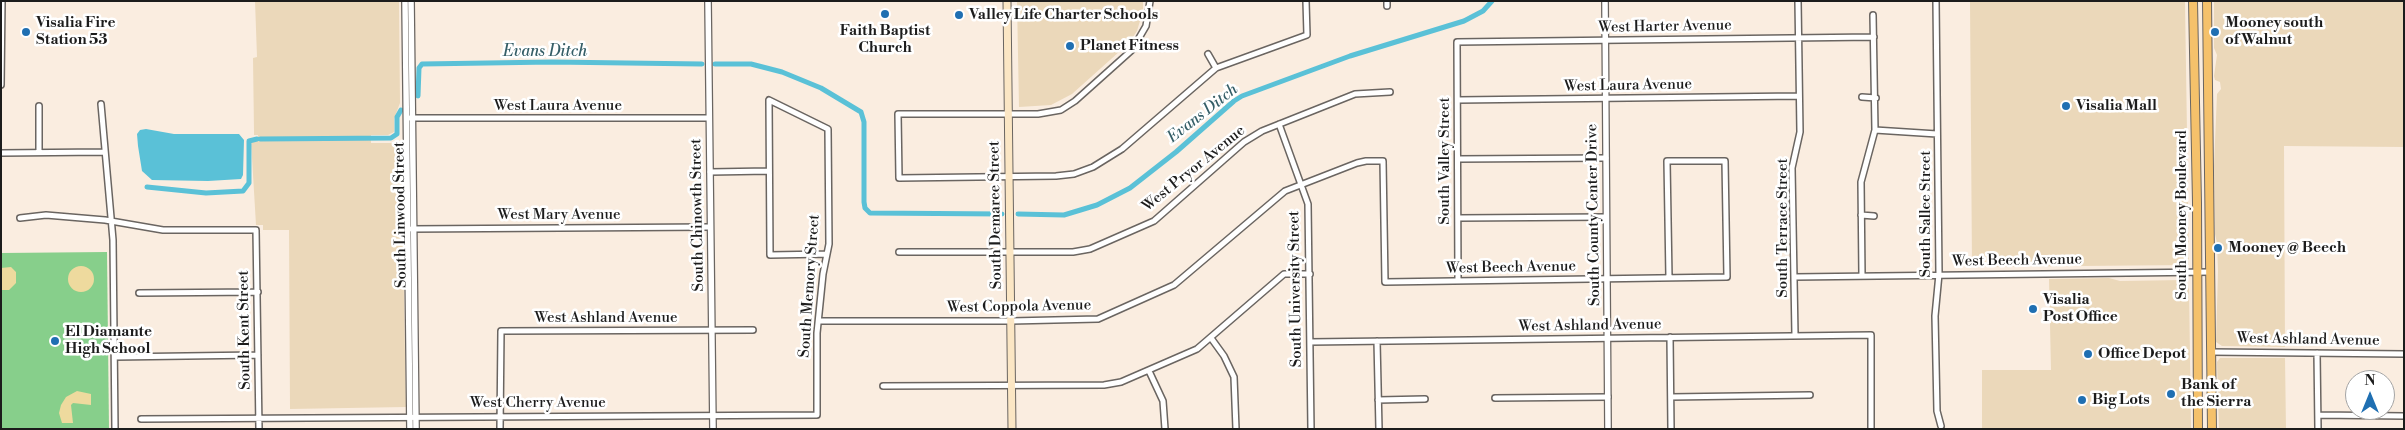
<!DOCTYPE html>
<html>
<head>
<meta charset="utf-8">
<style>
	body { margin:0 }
	#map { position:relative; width:2405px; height:430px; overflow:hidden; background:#faede0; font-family:"Libre Bodoni",serif }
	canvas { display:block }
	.frame { position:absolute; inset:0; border:2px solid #1c1c1c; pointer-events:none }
	.north { position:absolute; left:2345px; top:370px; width:50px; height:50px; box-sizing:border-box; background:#fff; border:1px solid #a4a4a4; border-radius:50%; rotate:0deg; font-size:14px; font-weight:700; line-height:20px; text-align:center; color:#1c1c1c }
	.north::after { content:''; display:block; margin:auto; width:18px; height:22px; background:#1f6fb2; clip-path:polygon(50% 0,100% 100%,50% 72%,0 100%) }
</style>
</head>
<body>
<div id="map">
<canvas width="2405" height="430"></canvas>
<div class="frame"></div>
<div class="north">N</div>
</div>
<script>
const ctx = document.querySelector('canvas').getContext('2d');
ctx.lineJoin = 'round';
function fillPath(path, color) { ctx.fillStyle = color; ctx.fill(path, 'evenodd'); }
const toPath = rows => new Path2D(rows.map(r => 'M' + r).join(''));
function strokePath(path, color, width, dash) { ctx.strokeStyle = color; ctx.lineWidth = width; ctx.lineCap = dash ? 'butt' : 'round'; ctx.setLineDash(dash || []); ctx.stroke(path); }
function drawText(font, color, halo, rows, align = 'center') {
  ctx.font = font + ' "Libre Bodoni",serif'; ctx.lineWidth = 5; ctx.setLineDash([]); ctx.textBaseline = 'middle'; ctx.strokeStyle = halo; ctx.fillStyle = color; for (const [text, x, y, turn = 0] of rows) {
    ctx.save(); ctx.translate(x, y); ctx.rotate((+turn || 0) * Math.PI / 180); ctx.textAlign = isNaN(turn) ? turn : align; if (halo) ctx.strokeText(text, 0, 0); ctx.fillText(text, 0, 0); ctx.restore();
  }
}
const built = toPath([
	[255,1,399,1,400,103,394,119,394,132,388,135,371,135,371,143,401,143,406,407,290,409,289,230,263,230,263,225,256,225,251,141,258,141,258,135,254,135,254,131,253,58,257,57],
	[1017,1,1143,1,1143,11,1137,31,1129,43,1072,94,1051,105,1019,107],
	[1970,1,2185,1,2189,265,1972,267],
	[2214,1,2404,1,2404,147,2284,146,2285,347,2222,346,2216,342,2218,271,2217,243,2215,234,2214,166,2217,94,2221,89,2220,82,2215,80,2214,76,2217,55,2214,48],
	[2109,278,2120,281,2183,280,2189,286,2191,429,1982,429,1982,370,2051,370,2049,279],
	[2220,358,2285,358,2286,429,2219,429,2217,362]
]);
const green = toPath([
	[107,252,109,429,1,429,1,253]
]);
const sand = toPath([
	'68 279a13 13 0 1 1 26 0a13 13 0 1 1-26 0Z',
	[11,267,16,272,16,283,9,290,1,290,1,268],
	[77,391,91,394,91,405,73,403,71,405,73,423,62,423,59,413,61,405,66,397]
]);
const water = toPath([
	[146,129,174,134,239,134,244,140,243,175,241,179,208,181,152,180,142,171,138,146,137,134,140,130]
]);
const canal = toPath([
	[715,64,751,64,782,72,821,88,861,112,864,122,864,202,865,208,870,213,1002,214],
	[418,96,419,68,422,64,552,62,702,64],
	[260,139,391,138,397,134,397,117,401,110],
	[147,187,206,193,243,191,249,183,249,141,257,139],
	[1018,214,1064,215,1097,205,1130,188,1176,152,1234,101,1242,96,1350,56,1464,21,1483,11,1492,1]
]);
const minor = toPath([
	[1150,1,1146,26,1132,50,1075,101,1061,110,1038,114,898,114,899,178,1056,176,1074,174,1093,167,1122,149,1216,68,1307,35,1306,1],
	[1387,1,1387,6],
	[1936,1,1939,274,1935,316,1937,411,1941,426],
	[1208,54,1216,68],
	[1,85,2,1],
	[1862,97,1876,98],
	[1458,100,1799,96],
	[101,104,113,240,115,429],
	[39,106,39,152],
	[410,118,709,118],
	[1279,124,1308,204,1311,429],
	[1875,130,1937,134],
	[1,153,104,152],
	[1458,159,1606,158],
	[710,172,769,171],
	[1861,215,1874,216],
	[20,218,46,215,105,220,163,230,256,230,259,429],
	[1458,218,1606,217],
	[411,229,710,227],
	[899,252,1073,252,1090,249,1154,221,1244,142,1262,131,1355,94,1390,92],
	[1862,276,1861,182,1875,130,1873,15],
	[1795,277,2210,272],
	[1458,281,1457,42,1874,37],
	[139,293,258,292],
	[819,321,1011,321,1098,319,1174,285,1285,191,1357,163,1366,161,1383,161,1385,282,1727,277,1725,161,1667,161,1669,278],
	[1795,335,1792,168,1800,132,1798,1],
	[1670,337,1671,429],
	[1211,338,1224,356,1234,377,1236,429],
	[1377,341,1379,429],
	[1310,342,1871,335,1871,429],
	[2211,352,2404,354],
	[2317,353,2318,429],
	[115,357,258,355],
	[1149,371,1163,401,1165,429],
	[883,386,1104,385,1121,382,1197,349,1284,274,1310,274],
	[1671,397,1810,395],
	[1495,398,1608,397],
	[1378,400,1425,399],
	[2318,415,2404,416],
	[141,419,817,415,817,333,823,274,829,244,828,129,769,100,770,255,827,254],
	[500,429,501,331,753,330]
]);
const tertiary = toPath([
	[405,1,410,429],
	[411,1,416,429],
	[708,1,713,429],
	[1605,1,1608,429]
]);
const secondary = toPath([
	[1007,1,1012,429]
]);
const primary = toPath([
	[2193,1,2197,203,2198,429],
	[2207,1,2212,429]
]);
const markers = [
	[885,14,5,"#1f6fb2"],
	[959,15,5,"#1f6fb2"],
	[26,32,5,"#1f6fb2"],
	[2215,32,5,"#1f6fb2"],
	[1070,46,5,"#1f6fb2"],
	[2066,106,5,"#1f6fb2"],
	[2218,248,5,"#1f6fb2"],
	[2033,309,5,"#1f6fb2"],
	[55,341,5,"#1f6fb2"],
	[2088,354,5,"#1f6fb2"],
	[2171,394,5,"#1f6fb2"],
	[2082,400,5,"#1f6fb2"]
];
const poiNames = [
	["Valley Life Charter Schools",969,15],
	["Visalia Fire",36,23],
	["Station 53",36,40],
	["Mooney south",2225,23],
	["of Walnut",2225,40],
	["Faith Baptist",885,31,"center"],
	["Church",885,48,"center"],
	["Planet Fitness",1080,46],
	["Visalia Mall",2076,106],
	["Mooney @ Beech",2228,248],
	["Visalia",2043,300],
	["Post Office",2043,317],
	["El Diamante",65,332],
	["High School",65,349],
	["Office Depot",2098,354],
	["Bank of",2181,385],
	["the Sierra",2181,402],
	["Big Lots",2092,400]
];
const streetNames = [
	["West Harter Avenue",1665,27,-1],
	["West Laura Avenue",1628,86,-1],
	["West Laura Avenue",558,106],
	["South Valley Street",1445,161,-90],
	["West Pryor Avenue",1194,169,-39],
	["South Sallee Street",1926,214,-90],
	["South Linwood Street",401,215,-91],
	["West Mary Avenue",559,215],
	["South Chinowth Street",698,215,-91],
	["South Demaree Street",996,215,-91],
	["South County Center Drive",1594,215,-91],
	["South Mooney Boulevard",2182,215,-90],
	["South Terrace Street",1783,228,-90],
	["West Beech Avenue",2017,261,-1],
	["West Beech Avenue",1511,268,-1],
	["South Memory Street",810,286,-86],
	["South University Street",1296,289,-91],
	["West Coppola Avenue",1019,307,-1],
	["West Ashland Avenue",606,318],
	["West Ashland Avenue",1590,326,-1],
	["South Kent Street",245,330,-91],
	["West Ashland Avenue",2308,340,1],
	["West Cherry Avenue",538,403]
];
const waterNames = [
	["Evans Ditch",545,52],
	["Evans Ditch",1203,114,-38]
];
fillPath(built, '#ebd8ba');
fillPath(green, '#87cf8b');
fillPath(sand, '#eeda9e');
fillPath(water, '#5ac1d7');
strokePath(canal, '#5ac1d7', 5);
strokePath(minor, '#6a6561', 8);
strokePath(tertiary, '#6a6561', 8);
strokePath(secondary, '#6a6561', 9);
strokePath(primary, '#6a6561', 10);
strokePath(minor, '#fff', 5);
strokePath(tertiary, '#fff', 5.5);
strokePath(secondary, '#fbe6c4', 7);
strokePath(primary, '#f5c16b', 8);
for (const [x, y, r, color] of markers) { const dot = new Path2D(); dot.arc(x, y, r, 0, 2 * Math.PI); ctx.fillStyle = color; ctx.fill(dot); strokePath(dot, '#fff', 2); }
drawText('bold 15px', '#1c1c1c', '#fff', poiNames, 'left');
drawText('15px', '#1c1c1c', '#fff', streetNames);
drawText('italic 16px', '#355e67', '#fff', waterNames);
</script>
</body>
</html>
